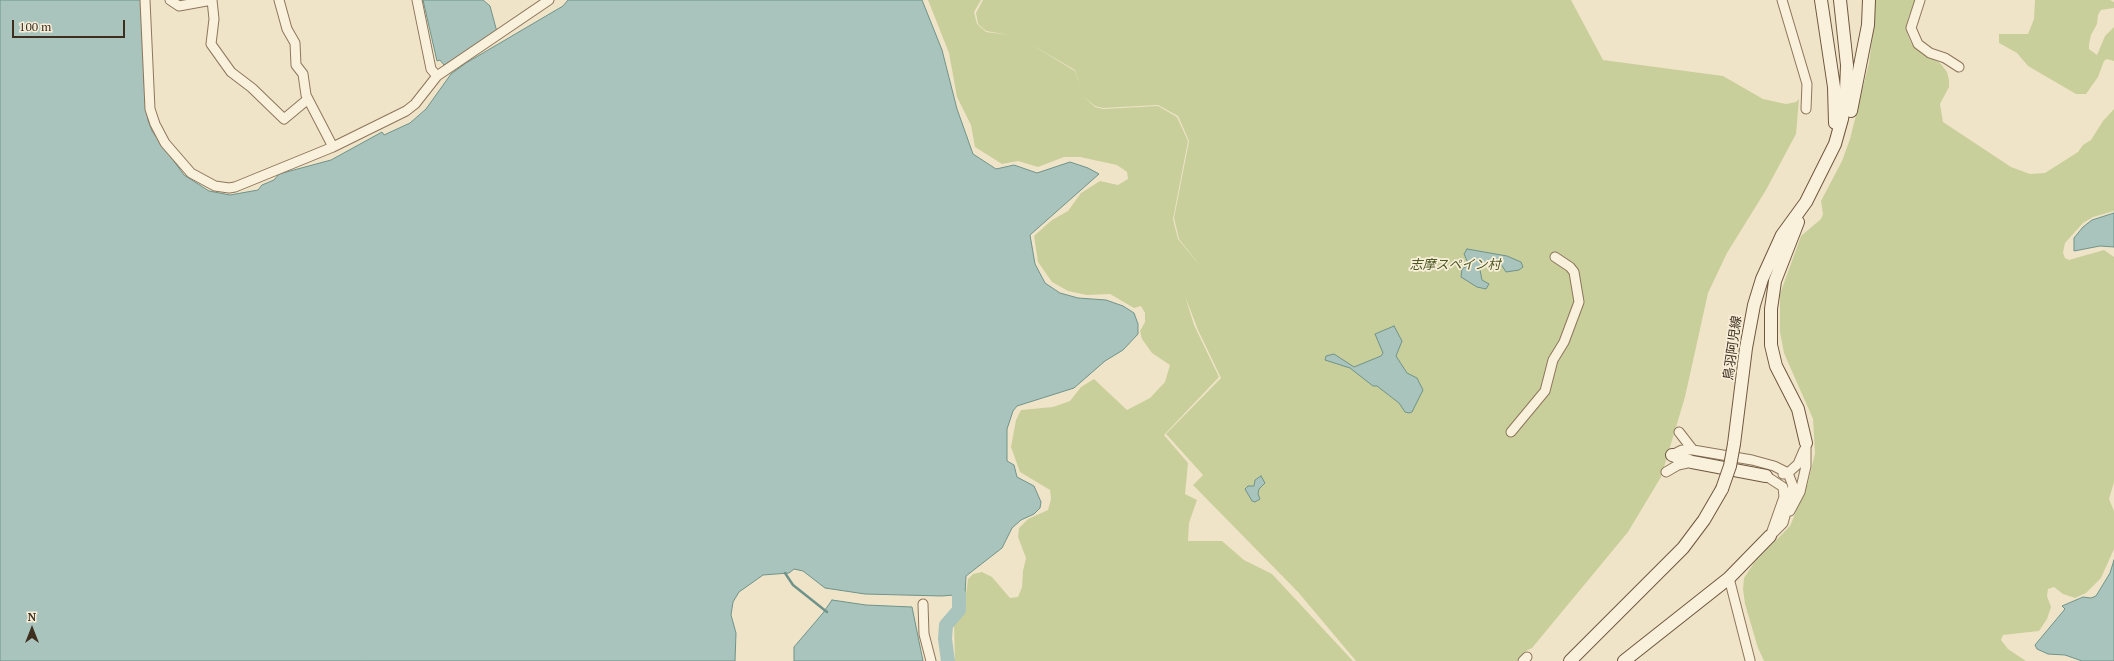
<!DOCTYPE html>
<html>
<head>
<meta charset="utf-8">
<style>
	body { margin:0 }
	#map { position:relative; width:2114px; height:661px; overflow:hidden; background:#f0e4c8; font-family:"PT Serif",serif }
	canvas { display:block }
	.north { position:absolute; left:12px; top:609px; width:40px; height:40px; -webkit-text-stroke:3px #f7eed8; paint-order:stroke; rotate:0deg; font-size:11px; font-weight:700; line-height:16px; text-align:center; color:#3d2e20 }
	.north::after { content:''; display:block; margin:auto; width:14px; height:18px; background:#3d2e20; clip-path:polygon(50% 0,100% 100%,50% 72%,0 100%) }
	.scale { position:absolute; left:12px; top:20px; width:113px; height:18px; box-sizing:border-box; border:2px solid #3d2e20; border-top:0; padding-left:5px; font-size:12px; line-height:14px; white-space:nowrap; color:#3d2e20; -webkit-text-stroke:3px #f7eed8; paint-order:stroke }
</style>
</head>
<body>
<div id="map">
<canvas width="2114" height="661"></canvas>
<div class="north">N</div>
<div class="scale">100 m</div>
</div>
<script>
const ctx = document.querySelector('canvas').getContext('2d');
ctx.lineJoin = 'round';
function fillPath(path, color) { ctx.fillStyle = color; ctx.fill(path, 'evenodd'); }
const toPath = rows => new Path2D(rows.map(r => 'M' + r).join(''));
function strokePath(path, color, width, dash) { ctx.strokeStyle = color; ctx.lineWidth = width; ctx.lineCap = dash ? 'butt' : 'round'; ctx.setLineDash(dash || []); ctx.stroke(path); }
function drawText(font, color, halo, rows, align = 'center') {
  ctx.font = font + ' "PT Serif","Noto Sans JP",serif'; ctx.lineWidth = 3.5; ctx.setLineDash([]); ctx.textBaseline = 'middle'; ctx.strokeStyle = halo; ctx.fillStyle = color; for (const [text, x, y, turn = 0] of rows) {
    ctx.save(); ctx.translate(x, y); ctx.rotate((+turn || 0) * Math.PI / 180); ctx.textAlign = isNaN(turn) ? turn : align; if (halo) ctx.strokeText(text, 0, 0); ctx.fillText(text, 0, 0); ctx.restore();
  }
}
const green = toPath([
	[928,0,981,0,974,12,977,24,986,32,1009,35,986,31,978,24,976,13,983,0,1571,0,1603,60,1723,76,1763,99,1786,104,1796,102,1799,99,1796,134,1766,190,1727,253,1708,293,1685,397,1661,477,1628,532,1532,648,1526,651,1522,661,1356,661,1298,592,1193,485,1203,475,1166,434,1221,378,1198,330,1185,296,1194,325,1219,377,1164,435,1188,463,1185,494,1197,500,1189,523,1188,541,1222,541,1244,560,1272,574,1353,661,955,661,954,624,964,609,968,579,973,574,982,572,992,577,1010,598,1018,597,1022,587,1023,571,1026,558,1018,537,1019,528,1028,519,1048,510,1051,499,1050,490,1020,472,1011,447,1016,420,1021,410,1053,407,1070,401,1081,387,1094,379,1127,410,1150,398,1165,382,1170,365,1152,353,1142,339,1140,331,1145,322,1145,313,1141,306,1134,308,1110,294,1087,295,1068,291,1052,282,1038,262,1034,236,1052,220,1068,211,1081,193,1100,181,1118,185,1128,179,1127,172,1117,165,1080,157,1064,157,1038,167,1018,161,1002,164,975,147,971,125,957,97,949,53],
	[1030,44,1075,70,1083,96,1095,106,1103,108,1158,105,1178,116,1189,141,1174,218,1179,239,1203,269,1178,239,1173,219,1188,141,1177,117,1158,106,1103,109,1095,107,1083,96,1075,71],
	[1873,0,1915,0,1908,19,1907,33,1911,43,1924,54,1940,63,1947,72,1949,80,1949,87,1940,104,1943,122,2011,167,2030,174,2045,173,2078,152,2083,145,2091,140,2103,121,2114,109,2114,211,2093,217,2083,223,2065,243,2063,253,2065,258,2069,260,2104,250,2114,257,2114,482,2109,499,2114,511,2114,549,2101,578,2086,593,2075,598,2063,594,2054,587,2048,589,2047,596,2051,607,2047,619,2039,631,2003,635,2001,640,2008,649,2026,661,1764,661,1758,648,1745,604,1743,589,1744,578,1754,563,1790,526,1808,483,1815,453,1813,419,1784,353,1780,332,1780,294,1801,236,1821,219,1823,214,1821,201,1842,161,1850,139,1869,63,1874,25],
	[2035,0,2110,0,2114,2,2114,8,2101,10,2098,15,2097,24,2091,35,2089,44,2089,49,2097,55,2105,36,2114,27,2114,61,2107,59,2104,61,2098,77,2086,94,2076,94,2028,66,2017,53,1999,43,1999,34,2028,34,2034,19]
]);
const water = toPath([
	[0,0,141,0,145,100,148,120,152,131,184,175,209,191,230,195,258,190,262,185,274,180,279,174,331,160,382,132,384,135,410,123,426,109,451,74,466,63,563,6,568,0,922,0,942,50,957,109,973,154,996,169,1014,165,1037,173,1070,162,1088,168,1099,174,1030,235,1035,264,1045,283,1060,293,1078,298,1106,300,1123,306,1134,313,1138,324,1138,334,1123,350,1105,361,1074,388,1017,406,1013,411,1007,429,1007,461,1014,465,1017,477,1034,486,1041,502,1040,508,1034,514,1021,520,1012,528,1002,548,966,576,965,594,942,596,865,594,825,588,803,571,794,569,789,573,763,575,739,592,733,602,731,615,736,633,735,661,0,661,0,0],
	[423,0,483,0,490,6,497,32,444,65,440,60,437,61,423,0],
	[2114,213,2114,247,2100,246,2074,251,2074,238,2083,227,2092,220,2114,213],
	[1467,249,1507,256,1521,262,1523,267,1519,270,1506,272,1499,261,1488,260,1482,266,1480,270,1482,280,1489,284,1486,289,1477,287,1461,277,1462,269,1467,266,1468,263,1464,254,1467,249],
	[1394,326,1402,341,1396,356,1407,373,1417,378,1423,390,1412,412,1409,413,1405,412,1399,403,1377,386,1373,386,1350,368,1325,360,1326,356,1334,354,1354,367,1381,356,1383,353,1375,334,1394,326],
	[1261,476,1265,483,1259,489,1258,494,1260,499,1255,502,1252,501,1245,489,1248,486,1254,486,1255,480,1261,476],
	[2114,560,2114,661,2082,661,2065,655,2048,654,2037,649,2035,645,2065,609,2062,606,2083,597,2091,598,2096,596,2110,573,2114,560],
	[832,600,866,605,912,607,923,661,794,661,794,647,823,613,832,600]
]);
const stream = toPath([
	[785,573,793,585,827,612]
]);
const river = toPath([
	[948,661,945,639,946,625,959,610,959,595]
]);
const street = toPath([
	[145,0,150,109,155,124,165,143,191,173,215,186,229,188,235,187,333,147,406,111,415,104,437,76,549,0],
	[170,0,179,6,212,0],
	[212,0,214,19,211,44,231,72,252,88,284,119,308,99],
	[279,0,287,29,295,43,296,65,303,74,306,95,333,147],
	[417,0,431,69,437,76],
	[1782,0,1807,84,1806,109],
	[1920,0,1911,28,1918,44,1930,53,1945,58,1959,67],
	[1511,432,1545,391,1553,360,1564,342,1579,302,1574,272,1570,267,1555,257],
	[1679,432,1693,450],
	[1672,455,1682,450,1693,450,1752,460,1774,466,1788,473,1793,486,1783,523,1770,536],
	[1666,472,1678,465,1692,462],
	[1783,474,1788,473,1798,464,1804,450],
	[1766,476,1783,487,1784,497,1772,531],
	[1790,511,1800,492,1806,466,1806,443],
	[1729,578,1750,660],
	[923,604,924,634,931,661],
	[1523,661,1527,657]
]);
const secondary = toPath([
	[1821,0,1834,87,1835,123],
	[1851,111,1868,25,1869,0],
	[1798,222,1775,281,1771,309,1771,345,1776,366,1798,409,1806,443],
	[1734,444,1746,348,1754,305,1762,279,1782,235,1806,202,1835,144,1842,119,1846,91,1847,65,1840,0],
	[1672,455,1692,462,1766,476],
	[1570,661,1683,548,1704,520,1722,489],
	[1624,661,1729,578,1770,536]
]);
const secondaryBridge = toPath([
	[1722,489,1730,466,1734,444]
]);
const parkNames = [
	["志摩スペイン村",1455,265]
];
const streetNames = [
	["鳥羽阿児線",1733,348,-82]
];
fillPath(green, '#c9cf9b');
fillPath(water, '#a9c4bc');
strokePath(water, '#6f938a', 1);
strokePath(stream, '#6f938a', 2.5);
strokePath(river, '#a9c4bc', 14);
strokePath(street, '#8d765c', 11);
strokePath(secondary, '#6f573f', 14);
strokePath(street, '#faf1dc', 9);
strokePath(secondary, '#faf1dc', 12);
strokePath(secondaryBridge, '#6f573f', 14, []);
strokePath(secondaryBridge, '#faf1dc', 12);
drawText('italic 13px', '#4d5a26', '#f7eed8', parkNames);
drawText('13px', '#3d2e20', '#f7eed8', streetNames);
</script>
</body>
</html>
